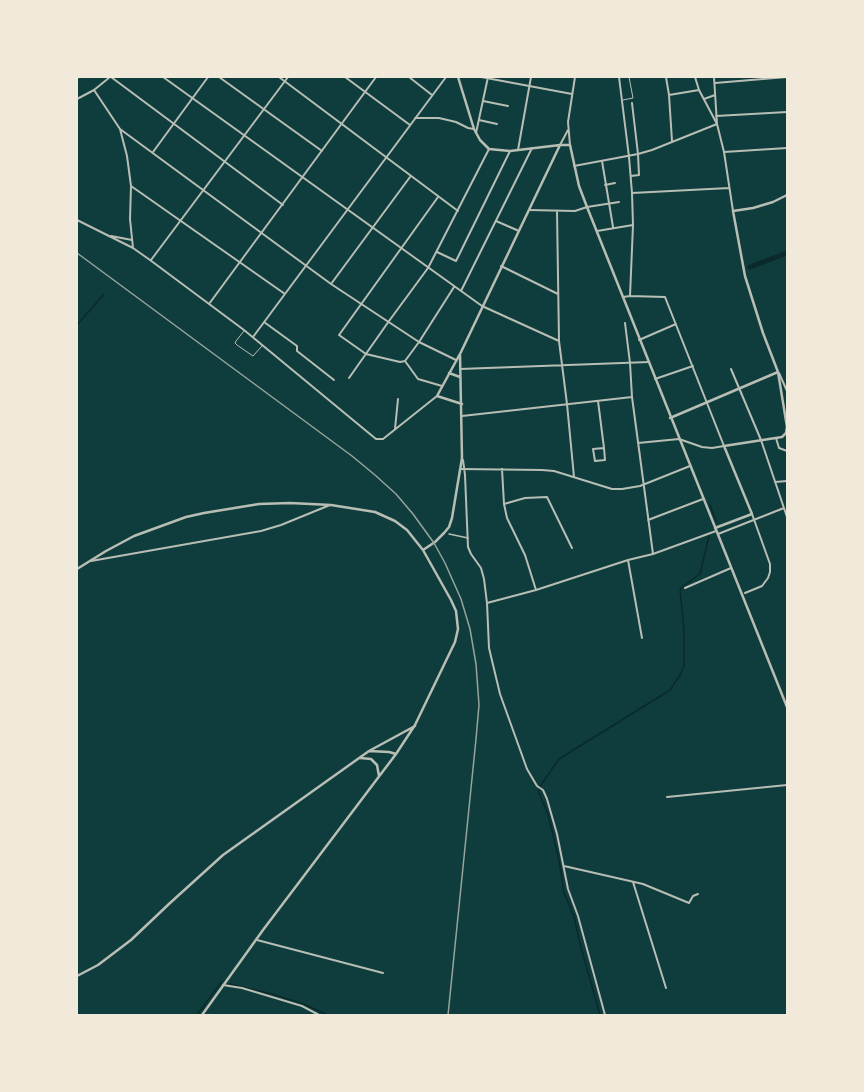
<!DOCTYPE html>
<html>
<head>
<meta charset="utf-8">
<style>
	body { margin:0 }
	#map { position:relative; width:864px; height:1092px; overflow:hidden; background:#0f3d3e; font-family:"Source Sans 3",sans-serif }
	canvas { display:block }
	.frame { position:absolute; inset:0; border:78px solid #f1e9da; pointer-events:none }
</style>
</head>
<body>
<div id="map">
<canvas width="864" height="1092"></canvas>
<div class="frame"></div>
</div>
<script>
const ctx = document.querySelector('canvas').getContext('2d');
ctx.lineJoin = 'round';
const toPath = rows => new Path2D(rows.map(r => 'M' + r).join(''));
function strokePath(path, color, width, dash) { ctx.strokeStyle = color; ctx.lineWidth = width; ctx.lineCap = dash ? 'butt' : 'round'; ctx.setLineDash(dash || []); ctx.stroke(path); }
const stream = toPath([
	[77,325,104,294],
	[710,505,716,521],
	[230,984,272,994,301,1003,328,1015],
	[197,1015,222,981],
	[600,1015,579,940,574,916,564,893,559,860,548,814,538,791,541,785,559,759,670,690,680,675,684,666,684,630,680,591,682,587,700,574,709,536]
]);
const canal = toPath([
	[750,267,787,253]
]);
const service = toPath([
	[623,100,633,98,629,77],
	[244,331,236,341,235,343,237,345,253,356,262,346]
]);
const pedestrian = toPath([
	[449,534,468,538]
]);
const minor = toPath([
	[111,77,283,205],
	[163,77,482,306,559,341],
	[219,77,322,151],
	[279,77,458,211],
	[345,77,410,125],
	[409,77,432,95],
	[481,77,572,94],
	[619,77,629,157,632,193,633,225,630,296],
	[666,77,669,95,672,141],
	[714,77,717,124,724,152,733,211],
	[715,83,787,77],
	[94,90,120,129,127,156,131,186,130,219,133,248],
	[669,95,699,90],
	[77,99,94,90,110,77],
	[704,99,715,95],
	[483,101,508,106],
	[716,116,787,112],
	[415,118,439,118,456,122,468,128,474,129],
	[479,120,497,124],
	[120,129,331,284,419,342,456,360],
	[476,133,488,77],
	[560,145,568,130],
	[570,145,568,122,575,77],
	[518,150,531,77],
	[153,152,208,77],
	[724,152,787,148],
	[602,161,613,227],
	[574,166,638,154,632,103],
	[631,176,639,175,638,154,652,150,717,124,699,90,695,77],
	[605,185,615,183],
	[131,186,285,294],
	[632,193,729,188],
	[438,197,339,335,366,354,400,362,405,361,418,379,442,386],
	[529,210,575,211,587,207,619,202],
	[557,211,559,341,567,404,574,477],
	[77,220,133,248,150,260,244,330,376,439,383,439,437,396],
	[496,221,519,231],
	[597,231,633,225],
	[111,236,132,240],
	[437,252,456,261],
	[151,260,288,77],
	[456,261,510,151],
	[501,266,558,294],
	[331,284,410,177],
	[461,291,532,148],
	[623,297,630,296,665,297,724,446,712,448,702,447,679,439,638,443],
	[209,304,376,77],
	[264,322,297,346,297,351,334,380],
	[625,323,630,363,632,397,653,554],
	[253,337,446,77],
	[639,340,676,324],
	[405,361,419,342,454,287],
	[460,369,649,362],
	[731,369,761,440,787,517],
	[779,373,787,391],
	[349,378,389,321,428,268,489,149],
	[655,379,693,366],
	[598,401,604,448],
	[462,416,632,397],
	[395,429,398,399],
	[776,438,779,448,787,451],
	[604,448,605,460,595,461,593,449,604,448],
	[463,460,465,475,468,547,471,554,481,568,484,579,487,603,489,648,500,694,527,769,537,786,543,790,547,799,557,834,568,889,578,916,605,1015],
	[460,469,542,470,554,471,612,489,622,489,640,486,690,466],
	[502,469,504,504,507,518,525,555,536,590],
	[775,482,787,481],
	[504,504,525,498,547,497,572,548],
	[648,520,703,499],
	[718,534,784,508],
	[628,560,642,638],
	[91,561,261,531,281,525,330,505],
	[787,563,787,565],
	[685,588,731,568],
	[745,593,762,586,768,578,770,572,770,564,752,514],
	[487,603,536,590,628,560,653,554,716,531],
	[667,797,787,785],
	[564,866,643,884,689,903,693,896,698,894],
	[633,882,666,988],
	[257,940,383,973],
	[223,985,242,988,302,1006,319,1015]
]);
const tertiary = toPath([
	[458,77,474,129,480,140,489,149,510,151,560,145,570,145,579,186,587,207,787,707],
	[77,78,78,77],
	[449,373,460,377],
	[462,404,437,396,461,352,560,145],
	[670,418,778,372],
	[715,528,752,514,724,446,782,437,786,433,787,427,778,372,763,333,745,276,733,211,753,208,773,202,787,195],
	[423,550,435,542,444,533,449,527,452,518,462,458,460,354],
	[77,569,106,551,134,536,186,517,204,513,259,504,290,503,331,505,375,512,395,521,407,530,423,550,451,600,456,611,458,629,455,642,415,725,396,754,263,930,202,1015],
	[369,751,389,752,396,754],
	[360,758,371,759,377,765,379,776],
	[77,976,98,965,131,940,170,903,223,855,369,751,415,726]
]);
const rail = toPath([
	[77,253,352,456,375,475,396,494,413,514,434,543,445,563,461,599,470,629,476,664,479,705,476,739,448,1015]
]);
strokePath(stream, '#0a2a2b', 1.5);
strokePath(canal, '#0a2a2b', 5);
strokePath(service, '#b8beb3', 1);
strokePath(pedestrian, '#b8beb3', 1.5);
strokePath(minor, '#b8beb3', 2);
strokePath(tertiary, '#b8beb3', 2.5);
strokePath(rail, '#97a49c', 1.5);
</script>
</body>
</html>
